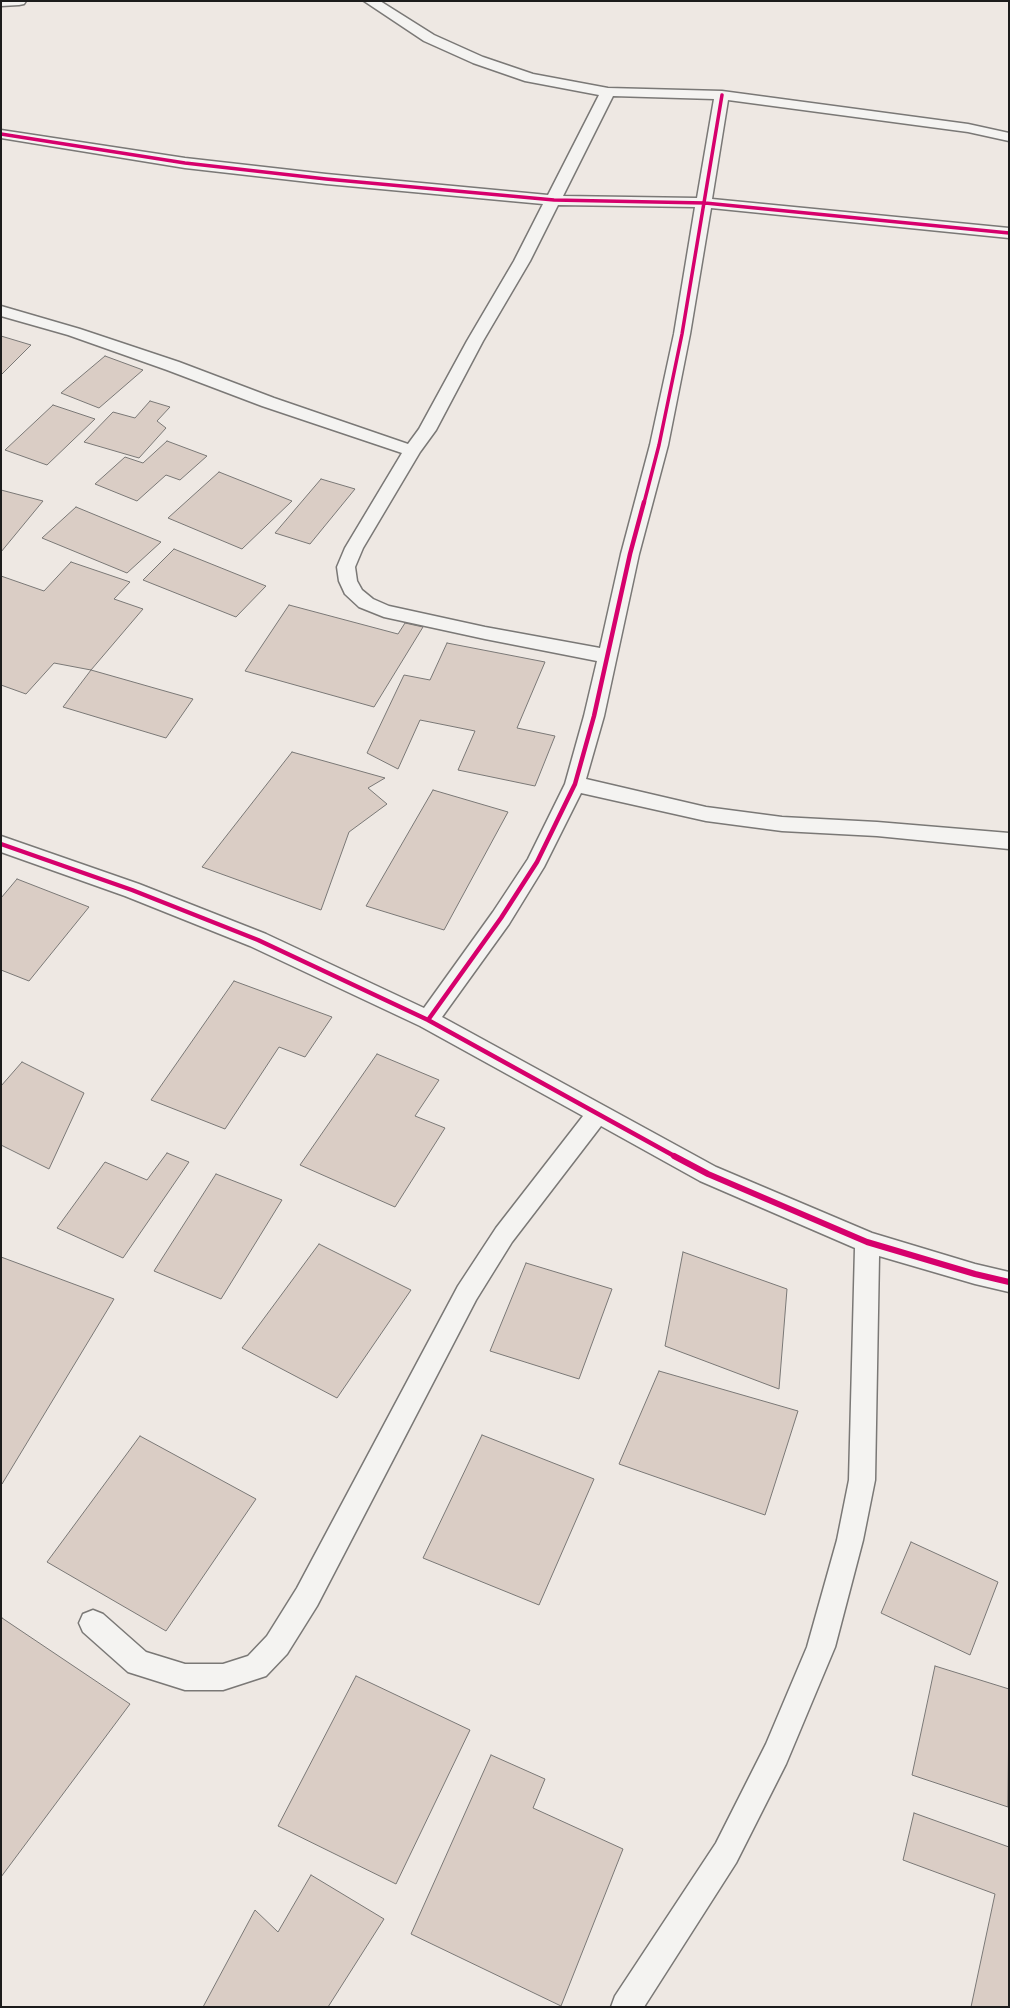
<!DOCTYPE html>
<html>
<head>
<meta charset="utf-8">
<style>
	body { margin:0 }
	#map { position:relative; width:1010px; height:2008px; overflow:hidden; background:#eee8e3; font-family:Pangolin,sans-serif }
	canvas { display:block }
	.frame { position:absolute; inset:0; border:2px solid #1c1c1c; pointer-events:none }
</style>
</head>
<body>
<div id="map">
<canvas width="1010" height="2008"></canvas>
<div class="frame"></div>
</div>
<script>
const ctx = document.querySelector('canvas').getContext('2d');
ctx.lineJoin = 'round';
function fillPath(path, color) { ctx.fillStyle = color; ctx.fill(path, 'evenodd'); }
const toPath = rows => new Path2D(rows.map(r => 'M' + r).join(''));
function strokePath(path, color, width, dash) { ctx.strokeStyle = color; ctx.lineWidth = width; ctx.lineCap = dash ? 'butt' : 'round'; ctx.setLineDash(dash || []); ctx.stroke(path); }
const building = toPath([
	[1,336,31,345,1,375,1,336],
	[105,356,143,370,99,408,61,393,105,356],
	[150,401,170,407,157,421,166,428,139,458,84,442,113,412,135,418,150,401],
	[53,405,95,419,47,465,5,450,53,405],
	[167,441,207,456,180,480,166,475,137,501,95,484,125,457,143,463,167,441],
	[219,472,292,501,242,549,168,518,219,472],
	[321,479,355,489,310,544,275,533,321,479],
	[1,490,43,501,1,552,1,490],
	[76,507,161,542,127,573,42,538,76,507],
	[174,549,266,586,236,617,143,580,174,549],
	[71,562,130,582,114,599,143,609,91,670,54,663,26,694,1,685,1,576,44,591,71,562],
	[289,605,398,634,405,623,423,627,374,707,245,671,289,605],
	[447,643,545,662,517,728,555,736,535,786,458,770,475,731,420,720,398,769,367,753,404,675,430,680,447,643],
	[91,670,193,699,166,738,63,707,91,670],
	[292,752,385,778,368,788,387,804,349,832,321,910,202,867,292,752],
	[433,790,508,812,444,930,366,906,433,790],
	[17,879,89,907,29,981,1,970,1,898,17,879],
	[234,981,332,1017,305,1057,279,1047,225,1129,151,1100,234,981],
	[377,1054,439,1080,415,1116,445,1128,395,1207,300,1165,377,1054],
	[22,1062,84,1093,49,1169,1,1145,1,1086,22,1062],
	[167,1153,189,1162,123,1258,57,1228,105,1162,147,1180,167,1153],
	[216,1174,282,1200,221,1299,154,1271,216,1174],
	[319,1244,411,1290,337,1398,242,1348,319,1244],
	[683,1252,787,1289,779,1389,665,1346,683,1252],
	[1,1257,114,1299,2,1484,1,1483,1,1257],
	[526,1263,612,1289,579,1379,490,1351,526,1263],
	[659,1371,798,1411,765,1515,619,1464,659,1371],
	[482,1435,594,1479,539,1605,423,1558,482,1435],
	[140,1436,256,1499,166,1631,47,1562,140,1436],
	[911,1542,998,1582,970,1655,881,1613,911,1542],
	[2,1618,130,1704,1,1877,1,1620,2,1618],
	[935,1666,1009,1689,1008,1807,912,1775,935,1666],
	[356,1676,470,1730,396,1884,278,1826,356,1676],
	[491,1755,545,1779,533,1808,623,1849,561,2006,411,1934,491,1755],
	[914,1813,1009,1847,1009,2007,971,2007,995,1894,903,1860,914,1813],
	[311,1875,384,1919,328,2007,203,2007,255,1910,278,1932,311,1875]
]);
const minor = toPath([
	[1,1,26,1,24,4,19,5,1,6,1,1],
	[364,1,380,1,434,35,483,57,533,74,608,88,722,91,968,124,1009,133,1009,141,968,132,728,100,712,199,1009,228,1009,238,711,208,690,334,668,445,639,554,604,716,586,779,706,807,782,817,877,822,1009,833,1009,849,877,836,782,831,706,821,581,793,544,867,509,924,442,1017,716,1167,872,1233,975,1264,1009,1272,1009,1292,975,1284,879,1256,875,1480,863,1540,835,1647,786,1764,736,1863,644,2007,611,2007,615,1996,716,1843,766,1744,807,1647,837,1540,849,1480,855,1248,700,1181,601,1126,512,1242,476,1300,317,1606,287,1654,266,1676,223,1690,185,1690,128,1672,83,1632,79,1623,83,1614,93,1610,103,1614,146,1652,185,1664,223,1664,248,1656,267,1636,297,1588,458,1286,496,1228,583,1116,420,1026,250,946,125,896,1,852,1,836,139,884,266,934,424,1008,493,912,528,859,565,784,584,716,597,661,485,639,384,617,359,607,345,594,339,581,337,567,345,548,402,453,262,406,167,370,68,335,1,316,1,306,80,329,179,362,274,398,408,444,419,429,467,341,514,261,543,204,326,184,185,168,1,138,1,130,185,158,326,174,548,195,599,95,525,81,473,63,424,41,364,1],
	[613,96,714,99,697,198,563,196,613,96],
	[558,205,695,207,674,334,650,445,621,554,600,648,485,627,389,606,373,599,362,590,357,581,355,567,363,548,420,452,436,430,483,341,530,261,558,205]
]);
const cyclewayFar2 = toPath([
	[1,134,185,163,326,179,554,200,705,203,1009,233],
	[644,503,659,445,682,334,722,95]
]);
const cyclewayFar1 = toPath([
	[1,844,132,890,258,940,428,1020,676,1157],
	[428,1020,501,918,537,862,575,784,594,716,630,554,644,502]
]);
const cycleway = toPath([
	[674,1156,708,1174,867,1242,975,1274,1009,1282]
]);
fillPath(building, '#dacdc5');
strokePath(building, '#7a7876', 1);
strokePath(minor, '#7a7876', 3);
fillPath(minor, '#f4f3f1');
strokePath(cyclewayFar2, '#d6006c', 3.5);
strokePath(cyclewayFar1, '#d6006c', 4.5);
strokePath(cycleway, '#d6006c', 6);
</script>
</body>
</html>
